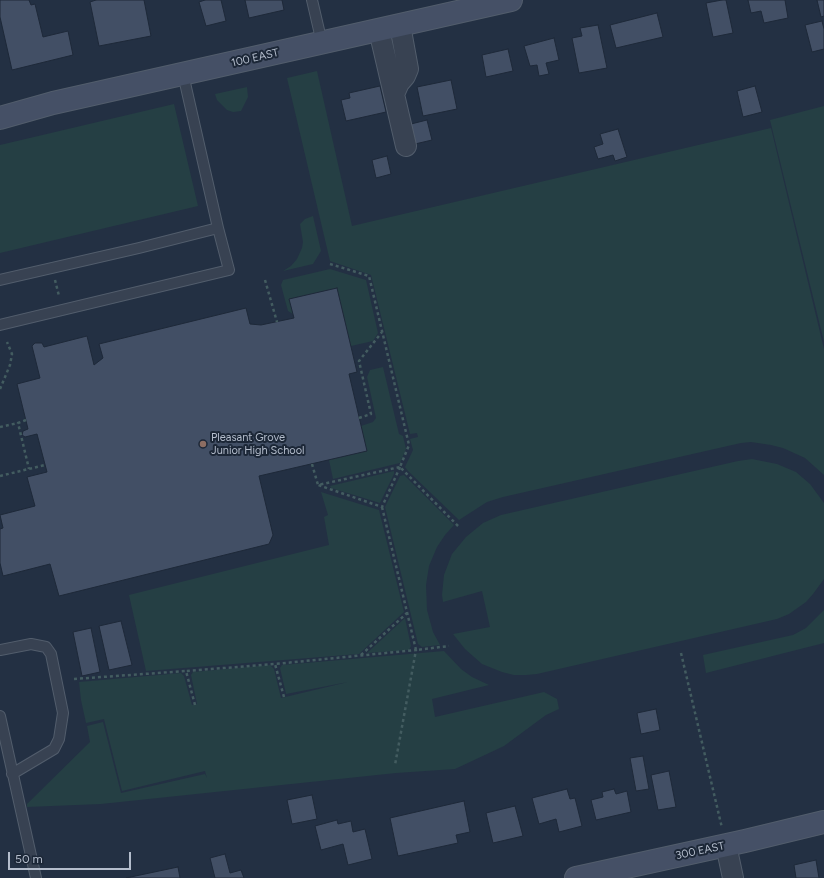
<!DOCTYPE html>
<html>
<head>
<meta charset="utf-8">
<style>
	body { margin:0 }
	#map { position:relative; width:824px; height:878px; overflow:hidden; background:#233043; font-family:Figtree,sans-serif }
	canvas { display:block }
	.scale { position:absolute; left:8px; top:852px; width:123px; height:18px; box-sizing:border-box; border:2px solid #b4bdcc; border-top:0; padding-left:5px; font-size:12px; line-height:14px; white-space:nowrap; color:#b4bdcc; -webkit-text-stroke:3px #1c2737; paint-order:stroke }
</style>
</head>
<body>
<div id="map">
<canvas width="824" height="878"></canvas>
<div class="scale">50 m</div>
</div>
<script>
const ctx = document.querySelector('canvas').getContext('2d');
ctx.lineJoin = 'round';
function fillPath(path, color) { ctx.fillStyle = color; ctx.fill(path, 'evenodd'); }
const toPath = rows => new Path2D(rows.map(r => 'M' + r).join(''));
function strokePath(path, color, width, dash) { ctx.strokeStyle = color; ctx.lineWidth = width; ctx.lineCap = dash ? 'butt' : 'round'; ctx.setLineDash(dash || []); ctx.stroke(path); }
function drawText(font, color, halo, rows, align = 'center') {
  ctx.font = font + ' Figtree,sans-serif'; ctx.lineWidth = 4; ctx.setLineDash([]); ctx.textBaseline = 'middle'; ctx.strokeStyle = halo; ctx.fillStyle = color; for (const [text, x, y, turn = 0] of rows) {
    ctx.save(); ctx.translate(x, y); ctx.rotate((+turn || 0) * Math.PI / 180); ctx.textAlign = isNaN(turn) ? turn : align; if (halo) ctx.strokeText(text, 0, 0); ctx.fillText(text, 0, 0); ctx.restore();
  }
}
const green = toPath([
	[317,71,352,226,771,128,824,349,824,475,805,458,783,448,771,445,751,442,741,443,503,497,487,502,459,520,408,471,405,467,413,450,410,439,418,437,417,433,410,434,371,275,330,261,287,78],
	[247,87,248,97,241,111,233,112,227,110,217,100,215,94],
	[174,104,198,206,0,253,0,145],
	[824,106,824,342,770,120],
	[313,216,321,251,313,264,283,271,291,266,297,259,302,248,303,242,300,224,305,219],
	[330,269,366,280,378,333,373,341,351,346,337,288,289,299,293,314,288,311,281,285,283,280],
	[383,367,399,434,403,436,406,449,400,463,333,479,329,460,367,451,361,426,373,422,376,418,367,377,370,370],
	[752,459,777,464,796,472,810,484,824,503,824,579,813,594,806,602,789,614,777,619,537,674,526,675,514,675,502,672,482,664,465,649,453,634,490,627,482,591,443,602,442,595,444,575,452,554,466,537,483,523,501,515,738,461],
	[394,471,394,474,380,503,331,488,330,486],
	[404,475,454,525,445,535,437,547,429,566,426,585,427,610,433,632,440,645,422,647,418,644,385,507,400,476],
	[321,492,379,510,404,612,359,654,146,671,129,595,329,545,324,517,328,515],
	[824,610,824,643,706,673,703,655,793,635,806,628],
	[405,618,411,646,409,650,367,653],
	[444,651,461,669,472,677,489,685,432,699,435,717,544,692,557,699,559,709,546,715,504,746,455,769,396,773,101,804,27,807,27,804,90,742,87,726,103,722,121,793,205,774,207,778,205,771,122,791,104,719,86,723,81,700,79,682,181,673,184,676,192,705,197,704,191,675,193,672,270,665,274,669,281,698,348,682,286,694,280,668,282,665]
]);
const building = toPath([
	[0,0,29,0,31,5,35,4,43,37,68,31,73,55,12,70,0,17,0,0],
	[96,0,144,0,151,36,99,46,90,2,96,0],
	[205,0,221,0,226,21,206,26,199,2,205,0],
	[245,0,282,0,284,10,249,18,245,0],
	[722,0,726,0,733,33,713,37,706,3,722,0],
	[748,0,785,0,788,18,764,23,761,11,751,13,748,0],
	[817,0,824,0,824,16,821,17,817,0],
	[657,13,663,37,616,48,610,25,657,13],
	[822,21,824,29,824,49,812,52,805,25,822,21],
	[598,25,607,68,579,73,572,38,582,36,580,28,598,25],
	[554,38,559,60,546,63,549,74,539,76,537,65,530,66,524,46,554,38],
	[508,49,513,71,486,77,482,55,508,49],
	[451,80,457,109,423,116,417,87,451,80],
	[380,86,386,112,346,121,341,100,350,98,349,93,380,86],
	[755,86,762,112,743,117,737,91,755,86],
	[427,120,432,140,415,144,411,124,427,120],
	[618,129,627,157,615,161,613,155,598,159,594,147,603,144,600,134,618,129],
	[387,156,391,174,376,178,372,160,387,156],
	[337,288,357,372,349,374,367,451,259,476,273,535,269,544,59,596,50,564,3,576,0,563,0,529,3,528,0,515,35,506,27,477,47,472,37,434,25,437,22,435,23,431,28,429,17,384,40,378,32,346,35,343,42,343,44,347,87,336,94,365,103,358,99,344,246,308,250,324,261,325,294,318,289,299,337,288],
	[121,621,132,665,109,670,99,626,121,621],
	[91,628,100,672,82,676,73,632,91,628],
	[656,709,660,730,641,734,637,713,656,709],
	[643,756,649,789,636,791,630,758,643,756],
	[669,771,676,807,658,810,651,775,669,771],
	[567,789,570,799,575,798,582,826,559,832,556,819,539,824,532,798,567,789],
	[614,789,616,794,627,791,631,812,596,820,591,800,603,797,602,792,614,789],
	[312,795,317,819,292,824,287,800,312,795],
	[464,801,470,832,456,835,458,843,398,856,390,818,464,801],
	[515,806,523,836,493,843,486,813,515,806],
	[337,820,338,824,351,821,353,832,365,829,372,859,348,865,343,844,321,850,315,826,337,820],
	[225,854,230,873,241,870,244,878,215,878,210,858,225,854],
	[816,860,819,878,796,878,794,865,816,860],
	[178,867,180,878,126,878,178,867]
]);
const path = toPath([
	[330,264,369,276,409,445,400,467,460,528],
	[55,280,59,296],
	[265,280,277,322],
	[0,389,10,365,12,354,7,342],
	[359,418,371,414,359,361,382,332],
	[26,420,18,423,29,469],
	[0,427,18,423],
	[312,464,318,485],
	[400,467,382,507,318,485,400,467],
	[0,476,45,465],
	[382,507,416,650,449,646],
	[681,653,722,828],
	[361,655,407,613],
	[74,679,186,671],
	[284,697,275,664,416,650,395,765],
	[195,705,186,671,275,664]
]);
const lane = toPath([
	[312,0,322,43],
	[0,280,139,248,218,228,183,74],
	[0,325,229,270,218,228],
	[0,650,31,644,46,647,51,654,63,713,59,739,54,749,12,774],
	[0,716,36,878]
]);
const street = toPath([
	[379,30,406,146],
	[394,94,399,83,405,76,408,69,400,25],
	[726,845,733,878]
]);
const secondary = toPath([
	[0,118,53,103,511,0],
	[576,878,745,841,824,822]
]);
const markers = [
	[203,444,4,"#8d6e63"]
];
const streetNames = [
	["100 EAST",255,58,-13],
	["300 EAST",700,851,-12]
];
const poiNames = [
	["Pleasant Grove",211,438],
	["Junior High School",211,451]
];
fillPath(green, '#253f44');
fillPath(building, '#424f65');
strokePath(building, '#1e2939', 1);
strokePath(lane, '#525d6c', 12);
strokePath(street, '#525d6c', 22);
strokePath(secondary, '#525d6c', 24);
strokePath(path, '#435c60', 2.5, [3, 3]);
strokePath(lane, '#384252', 10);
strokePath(street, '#384252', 20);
strokePath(secondary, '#455066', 22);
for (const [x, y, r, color] of markers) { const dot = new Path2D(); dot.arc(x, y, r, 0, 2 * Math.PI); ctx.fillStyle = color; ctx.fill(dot); strokePath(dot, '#1c2737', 1.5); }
drawText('11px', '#b4bdcc', '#1c2737', streetNames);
drawText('11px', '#b4bdcc', '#1c2737', poiNames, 'left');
</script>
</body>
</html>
